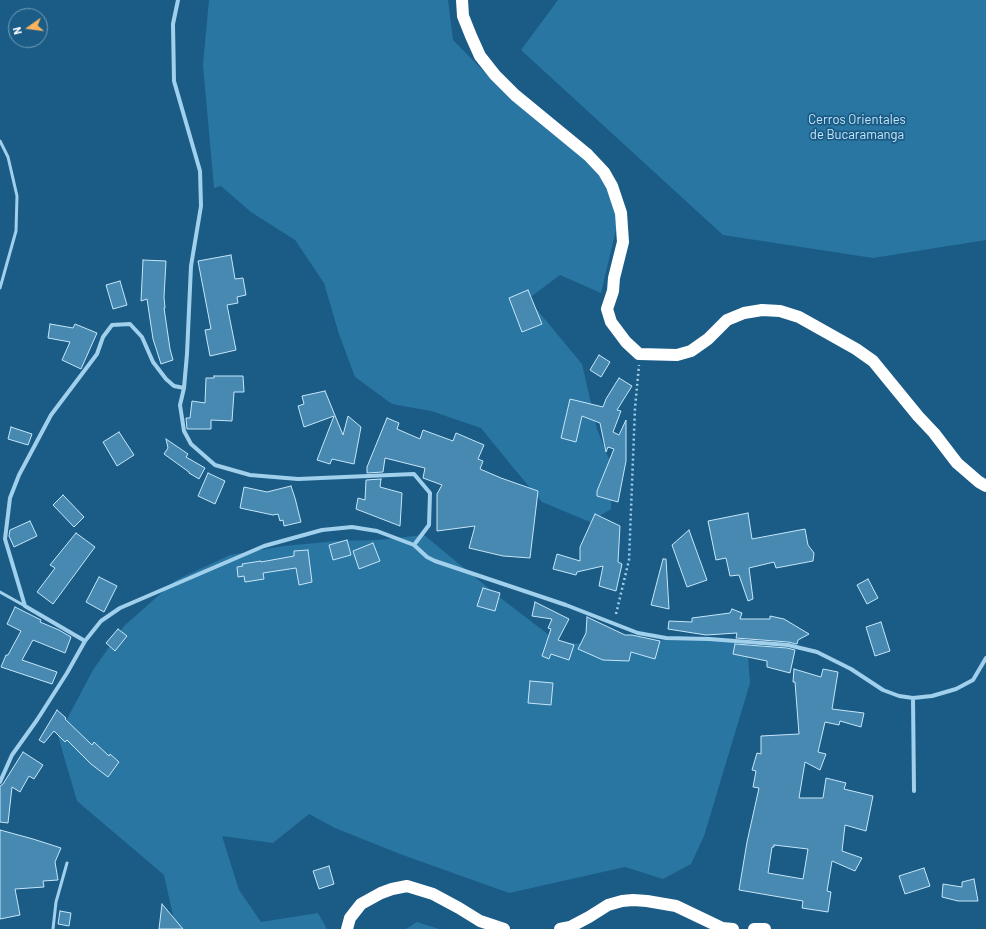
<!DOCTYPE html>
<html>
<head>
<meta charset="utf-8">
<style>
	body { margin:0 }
	#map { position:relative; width:986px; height:929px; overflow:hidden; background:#1a5c86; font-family:Barlow,sans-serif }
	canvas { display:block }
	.north { position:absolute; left:8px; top:8px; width:40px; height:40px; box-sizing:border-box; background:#1a5c86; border:1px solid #769db6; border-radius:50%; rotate:256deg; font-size:11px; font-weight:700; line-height:16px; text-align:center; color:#fff }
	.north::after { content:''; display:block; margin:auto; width:14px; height:18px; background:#feb35d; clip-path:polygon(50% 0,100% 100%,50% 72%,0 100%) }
</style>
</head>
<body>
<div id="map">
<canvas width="986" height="929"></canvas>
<div class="north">N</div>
</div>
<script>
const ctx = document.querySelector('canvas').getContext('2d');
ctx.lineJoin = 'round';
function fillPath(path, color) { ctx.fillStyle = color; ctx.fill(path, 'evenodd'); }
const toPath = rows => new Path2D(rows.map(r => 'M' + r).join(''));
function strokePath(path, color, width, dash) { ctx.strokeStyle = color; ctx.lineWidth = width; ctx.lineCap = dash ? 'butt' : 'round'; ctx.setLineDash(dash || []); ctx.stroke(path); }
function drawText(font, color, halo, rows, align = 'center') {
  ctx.font = font + ' Barlow,sans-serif'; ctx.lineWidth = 3.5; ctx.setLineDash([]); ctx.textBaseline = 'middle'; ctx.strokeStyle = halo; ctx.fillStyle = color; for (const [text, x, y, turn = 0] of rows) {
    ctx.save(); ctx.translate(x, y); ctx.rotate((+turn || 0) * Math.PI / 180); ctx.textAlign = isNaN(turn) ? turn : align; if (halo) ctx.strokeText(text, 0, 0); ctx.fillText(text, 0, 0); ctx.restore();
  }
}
const green = toPath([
	[209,0,448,0,453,40,512,100,600,171,618,221,601,293,560,275,528,299,582,364,597,429,613,469,611,509,590,522,542,502,511,465,481,428,431,411,392,404,355,377,339,334,324,283,295,240,251,212,221,186,214,188,203,65],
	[558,0,986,0,986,240,873,258,723,235,521,50],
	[424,535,498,596,558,642,596,645,709,637,747,642,750,683,704,836,691,864,663,879,625,867,509,893,400,854,335,828,309,814,273,843,222,836,239,890,261,922,318,913,327,929,176,929,164,875,77,801,58,736,93,670,124,626,176,580,230,555,284,546,337,541,378,540],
	[417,922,439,929,406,929]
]);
const building = toPath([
	[231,255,235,279,243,278,246,295,237,297,238,303,227,305,236,350,210,356,205,330,211,329,198,261,231,255],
	[143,260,166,261,164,297,165,308,164,308,170,349,173,360,161,364,153,339,147,299,141,301,143,260],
	[120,281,127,305,113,309,106,285,120,281],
	[528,290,542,324,522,332,509,298,528,290],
	[50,324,73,328,75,324,97,333,81,369,62,360,70,342,48,338,50,324],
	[599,355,610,362,601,377,590,370,599,355],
	[214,376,243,376,244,392,234,392,232,421,211,420,211,429,187,429,186,418,190,418,192,401,205,403,206,378,214,378,214,376],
	[619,378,632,386,617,410,621,411,613,432,619,435,626,420,626,461,618,502,597,496,597,491,614,449,608,447,606,452,600,423,582,416,576,442,561,438,570,399,603,407,606,399,619,378],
	[325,391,343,435,348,416,361,427,354,464,332,459,330,464,317,460,334,416,304,427,298,406,304,404,302,396,325,391],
	[387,418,399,423,397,429,420,439,423,430,453,441,456,433,484,445,478,459,483,461,480,469,501,478,538,491,530,558,503,556,469,548,475,526,437,531,437,494,442,485,423,478,425,468,385,458,383,472,367,473,367,467,387,418],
	[11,427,32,434,28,445,8,439,11,427],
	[119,432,134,455,117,466,103,442,119,432],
	[166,439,188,454,186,457,205,468,199,479,189,473,189,472,164,454,168,448,166,439],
	[208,473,225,481,215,504,198,496,208,473],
	[381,479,380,487,402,493,400,526,356,509,358,498,365,500,366,480,381,479],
	[291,486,295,498,301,522,284,526,283,520,280,521,278,514,273,515,240,508,244,487,267,492,291,486],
	[63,495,84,517,74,527,53,505,63,495],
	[748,513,752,539,805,529,808,545,814,553,813,561,776,568,774,562,749,568,753,599,748,601,739,575,730,576,726,558,716,560,708,521,748,513],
	[595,514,620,526,618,562,622,564,616,591,599,586,603,566,577,572,576,575,553,569,557,554,580,561,580,547,595,514],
	[30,521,37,536,14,547,9,536,10,530,30,521],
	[689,530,707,580,687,587,672,545,689,530],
	[76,533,95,547,53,604,37,592,55,568,50,565,76,533],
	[347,540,351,555,333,560,329,545,347,540],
	[373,543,380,561,359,569,353,551,373,543],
	[308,550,312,582,299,585,296,568,263,573,264,579,245,582,244,576,238,577,237,567,243,566,242,564,261,561,261,562,294,556,294,551,308,550],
	[663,559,666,559,669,609,651,605,663,559],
	[99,577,117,586,104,612,86,602,99,577],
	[868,579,878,598,867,604,857,585,868,579],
	[483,588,500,593,495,611,477,606,483,588],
	[535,602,569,619,558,640,574,645,569,660,551,654,549,659,542,656,551,629,548,628,552,619,532,616,535,602],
	[15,607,41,620,40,622,59,630,71,637,65,653,33,640,22,660,57,672,52,684,1,667,6,655,8,655,21,631,7,624,15,607],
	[732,609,742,613,740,619,770,619,770,616,784,619,809,634,798,640,797,644,788,642,736,638,737,633,706,635,668,629,669,621,692,622,692,618,730,613,732,609],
	[587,617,625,635,632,635,660,641,655,659,631,652,629,661,603,660,578,649,586,633,587,617],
	[881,622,890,651,875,656,866,627,881,622],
	[118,629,127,636,115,651,106,643,118,629],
	[735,644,787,648,795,650,790,673,767,667,767,661,733,654,735,644],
	[794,669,821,677,823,669,838,672,832,709,864,713,861,727,840,721,839,725,825,722,818,752,826,754,820,770,805,762,799,798,823,798,826,778,846,783,844,789,873,796,866,831,845,825,842,851,862,858,855,871,832,861,827,891,831,892,828,912,802,908,803,901,739,890,747,842,759,788,753,787,756,771,752,770,757,753,761,754,761,736,799,734,795,682,793,682,794,669],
	[774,845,808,849,803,879,768,873,772,847,774,847,774,845],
	[530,681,553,683,551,705,528,703,530,681],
	[57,710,66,718,65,719,92,745,94,742,109,756,110,754,119,762,108,777,91,764,67,740,65,742,54,731,44,743,39,740,57,710],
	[23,752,43,765,34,779,29,776,20,792,12,787,8,823,0,822,0,786,3,784,23,752],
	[0,830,33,839,61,848,55,862,58,880,43,881,44,887,15,889,20,915,0,919,0,830],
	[329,866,334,884,319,889,313,871,329,866],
	[924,868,930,886,905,894,899,876,924,868],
	[974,879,978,901,958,901,942,897,943,884,962,887,962,882,974,879],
	[162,904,183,929,159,929,162,904],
	[60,911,71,913,69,926,58,924,60,911]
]);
const path = toPath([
	[616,614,629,560,635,408,639,365]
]);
const lane = toPath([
	[0,141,8,157,17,196,16,231,0,288],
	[0,592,25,606],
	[53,929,56,902,67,863]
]);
const street = toPath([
	[178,0,173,24,174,81,200,171,201,206,191,266,187,354,184,388,180,405,184,431,191,444,215,465,250,475,298,479,414,474,430,493,429,525,414,545],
	[85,641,25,606,5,539,10,498,19,475,51,415,97,354,103,337,112,325,130,324,142,337,153,362,166,379,174,386,184,388],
	[913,698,914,791],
	[0,782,12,755,37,720,67,673,85,641,101,621,120,608,264,546,322,530,352,527,377,531,414,545,427,557,435,561,566,605,638,633,666,638,709,639,788,645,817,652,851,669,883,690,899,696,913,698,932,696,956,689,973,680,986,658]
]);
const highway = toPath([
	[462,0,463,16,471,36,480,56,495,75,515,95,588,155,604,172,612,186,621,213,623,242,614,278,613,291,607,309,611,322,626,342,639,354,677,355,691,351,708,339,727,320,744,313,762,310,780,311,799,317,856,349,873,361,918,416,934,433,957,463,979,482,986,486],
	[347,929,350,918,361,904,381,893,392,889,407,886,433,894,459,908,480,921,504,929],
	[560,929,570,927,589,917,608,905,622,901,633,900,647,901,676,906,722,928,733,929],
	[754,929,765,929]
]);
const parkNames = [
	["Cerros Orientales",857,120],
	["de Bucaramanga",857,135]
];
fillPath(green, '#2a76a3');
fillPath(building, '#4789b1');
strokePath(building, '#c6e6f9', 1);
strokePath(path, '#a1d0ec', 2.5, [2, 3]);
strokePath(lane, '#a1d0ec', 3);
strokePath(street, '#a1d0ec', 4);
strokePath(highway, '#fff', 12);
drawText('13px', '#c6e6f9', '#1a5c86', parkNames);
</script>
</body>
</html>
